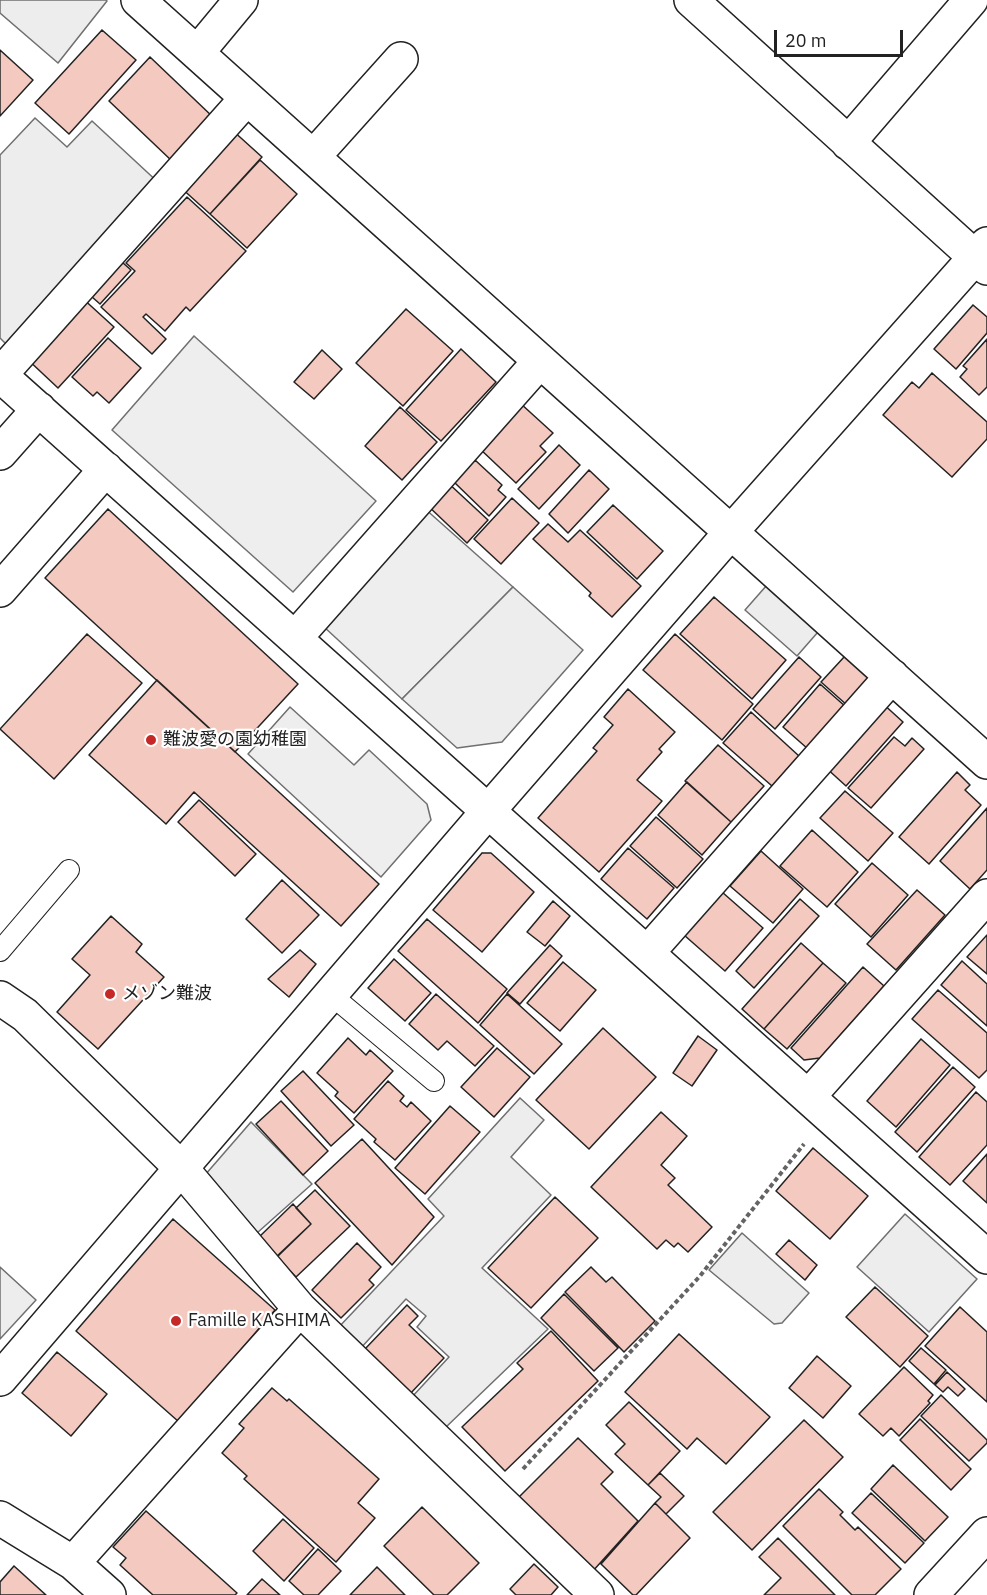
<!DOCTYPE html>
<html>
<head>
<meta charset="utf-8">
<style>
	body { margin:0 }
	#map { position:relative; width:987px; height:1595px; overflow:hidden; background:#fff; font-family:"IBM Plex Sans",sans-serif }
	canvas { display:block }
	.scale { position:absolute; left:774px; top:30px; width:129px; height:27px; box-sizing:border-box; border:3px solid #222; border-top:0; padding-left:8px; font-size:18px; line-height:21px; white-space:nowrap; color:#222; -webkit-text-stroke:4px #fff; paint-order:stroke }
</style>
</head>
<body>
<div id="map">
<canvas width="987" height="1595"></canvas>
<div class="scale">20 m</div>
</div>
<script>
const ctx = document.querySelector('canvas').getContext('2d');
ctx.lineJoin = 'round';
function fillPath(path, color) { ctx.fillStyle = color; ctx.fill(path, 'evenodd'); }
const toPath = rows => new Path2D(rows.map(r => 'M' + r).join(''));
function strokePath(path, color, width, dash) { ctx.strokeStyle = color; ctx.lineWidth = width; ctx.lineCap = dash ? 'butt' : 'round'; ctx.setLineDash(dash || []); ctx.stroke(path); }
function drawText(font, color, halo, rows, align = 'center') {
  ctx.font = font + ' "IBM Plex Sans","Noto Sans JP",sans-serif'; ctx.lineWidth = 4.5; ctx.setLineDash([]); ctx.textBaseline = 'middle'; ctx.strokeStyle = halo; ctx.fillStyle = color; for (const [text, x, y, turn = 0] of rows) {
    ctx.save(); ctx.translate(x, y); ctx.rotate((+turn || 0) * Math.PI / 180); ctx.textAlign = isNaN(turn) ? turn : align; if (halo) ctx.strokeText(text, 0, 0); ctx.fillText(text, 0, 0); ctx.restore();
  }
}
const green = toPath([
	[194,336,376,501,293,592,112,430,194,336],
	[423,507,513,587,402,699,323,626,423,507],
	[290,707,354,765,369,750,427,804,431,820,381,877,248,754,290,707]
]);
const parking = toPath([
	[0,0,106,0,107,1,58,63,0,13,0,0],
	[35,118,67,147,92,121,161,185,9,347,0,338,0,155,35,118],
	[767,585,818,632,797,656,745,610,767,585],
	[513,587,583,650,502,742,457,748,402,699,513,587],
	[520,1098,544,1120,511,1157,551,1195,482,1268,548,1329,445,1428,411,1398,449,1357,417,1327,426,1316,406,1299,359,1350,337,1329,444,1216,428,1199,520,1098],
	[251,1122,312,1184,257,1233,205,1175,251,1122],
	[905,1214,977,1279,929,1332,857,1267,905,1214],
	[742,1233,809,1293,782,1323,774,1324,709,1270,742,1233],
	[0,1267,36,1300,0,1339,0,1267]
]);
const building = toPath([
	[102,30,136,60,69,134,35,103,102,30],
	[0,50,33,80,0,116,0,50],
	[150,57,214,118,173,162,109,101,150,57],
	[231,129,262,157,210,214,179,186,231,129],
	[260,160,297,194,247,248,210,214,260,160],
	[187,197,246,251,190,311,186,307,165,331,146,314,143,317,166,339,152,354,101,307,135,271,126,263,187,197],
	[114,255,131,270,100,304,83,289,114,255],
	[80,296,114,327,58,388,25,357,80,296],
	[973,305,987,317,987,333,956,369,934,349,973,305],
	[406,309,453,351,403,406,356,363,406,309],
	[108,338,141,368,109,403,97,392,93,396,72,377,108,338],
	[987,339,987,387,979,395,960,377,967,369,963,366,987,339],
	[461,349,496,382,441,441,406,410,461,349],
	[322,350,342,369,314,399,294,382,322,350],
	[932,373,987,422,987,439,952,477,883,415,912,382,919,388,932,373],
	[520,403,553,433,540,446,546,452,516,483,479,448,520,403],
	[400,407,437,442,402,480,365,446,400,407],
	[559,445,580,465,539,509,518,489,559,445],
	[475,460,502,485,498,490,506,497,489,516,454,482,475,460],
	[589,470,609,489,568,533,549,514,589,470],
	[446,481,488,520,467,543,425,503,446,481],
	[512,498,539,523,501,564,474,539,512,498],
	[613,505,663,551,637,579,587,532,613,505],
	[108,509,298,684,235,752,45,578,108,509],
	[548,524,568,542,580,530,641,586,612,617,589,596,591,593,533,539,548,524],
	[714,597,786,660,752,699,680,634,714,597],
	[87,634,142,683,54,779,0,729,87,634],
	[675,634,753,704,722,740,643,670,675,634],
	[845,656,871,679,848,706,821,682,845,656],
	[799,657,821,677,775,729,753,709,799,657],
	[157,680,379,884,341,926,194,792,166,824,89,755,157,680],
	[820,684,846,707,808,749,783,727,820,684],
	[628,689,675,732,659,749,662,752,637,780,662,801,599,872,538,818,597,751,593,748,613,725,604,717,628,689],
	[881,702,903,722,846,786,824,766,881,702],
	[751,712,799,756,772,786,723,743,751,712],
	[894,737,905,746,912,738,924,749,871,808,848,788,894,737],
	[718,745,764,786,731,822,685,781,718,745],
	[957,772,970,785,965,790,981,805,929,864,899,837,957,772],
	[687,782,731,822,702,855,658,815,687,782],
	[845,791,893,833,868,861,820,818,845,791],
	[199,800,256,854,235,876,178,822,199,800],
	[987,808,987,870,970,889,940,861,987,808],
	[656,817,703,859,677,888,630,846,656,817],
	[812,830,858,872,827,907,780,866,812,830],
	[628,848,674,888,647,919,601,879,628,848],
	[761,851,803,889,773,923,730,886,761,851],
	[482,853,491,853,534,892,482,952,433,910,482,853],
	[872,863,908,895,871,937,835,904,872,863],
	[282,880,319,915,282,953,246,919,282,880],
	[917,890,945,915,896,970,867,944,917,890],
	[722,892,763,928,725,971,684,935,722,892],
	[800,899,819,916,754,988,736,971,800,899],
	[553,901,570,916,545,946,527,932,553,901],
	[111,916,142,944,136,952,164,977,98,1049,57,1012,90,975,72,959,111,916],
	[427,919,507,989,478,1023,398,951,427,919],
	[987,935,987,974,967,957,987,935],
	[801,943,823,963,764,1029,742,1009,801,943],
	[550,945,562,956,520,1004,507,993,550,945],
	[300,950,316,964,289,997,268,979,300,950],
	[394,959,431,993,405,1021,368,988,394,959],
	[962,961,987,984,987,1026,941,985,962,961],
	[563,962,596,990,560,1031,527,1003,563,962],
	[823,963,846,983,787,1049,764,1029,823,963],
	[863,967,884,986,820,1058,804,1060,791,1048,863,967],
	[938,990,987,1033,987,1070,979,1078,912,1019,938,990],
	[436,994,494,1046,475,1066,447,1041,438,1050,409,1024,436,994],
	[507,994,562,1044,534,1074,480,1025,507,994],
	[603,1028,656,1077,589,1149,536,1100,603,1028],
	[698,1036,717,1050,692,1086,673,1073,698,1036],
	[348,1038,366,1055,370,1050,393,1071,354,1113,335,1096,338,1092,317,1073,348,1038],
	[921,1039,950,1065,896,1127,867,1101,921,1039],
	[497,1048,530,1077,494,1117,461,1087,497,1048],
	[953,1067,975,1087,917,1152,895,1132,953,1067],
	[303,1071,354,1125,331,1146,281,1091,303,1071],
	[388,1081,404,1096,400,1101,407,1107,411,1102,431,1121,395,1160,374,1142,376,1139,354,1119,388,1081],
	[976,1092,987,1102,987,1145,950,1185,919,1157,976,1092],
	[281,1101,328,1151,303,1175,256,1124,281,1101],
	[450,1106,480,1132,425,1194,395,1168,450,1106],
	[661,1112,687,1136,661,1165,675,1178,668,1185,712,1227,688,1252,678,1243,674,1247,666,1240,657,1249,591,1187,661,1112],
	[362,1139,434,1217,392,1265,315,1183,362,1139],
	[813,1148,868,1196,830,1239,776,1191,813,1148],
	[987,1154,987,1203,963,1181,987,1154],
	[315,1190,350,1226,296,1277,277,1257,311,1224,296,1208,315,1190],
	[555,1197,598,1238,531,1308,488,1268,555,1197],
	[293,1204,311,1224,275,1258,257,1239,293,1204],
	[173,1219,275,1310,179,1422,76,1331,173,1219],
	[789,1240,817,1265,805,1280,776,1254,789,1240],
	[357,1243,381,1267,369,1280,374,1285,341,1318,312,1290,357,1243],
	[591,1267,606,1282,612,1277,655,1321,624,1352,565,1292,591,1267],
	[875,1287,928,1336,900,1367,846,1317,875,1287],
	[564,1294,618,1348,594,1371,541,1318,564,1294],
	[407,1305,418,1316,409,1325,444,1358,409,1395,365,1349,407,1305],
	[960,1307,987,1332,987,1402,925,1346,960,1307],
	[551,1331,598,1381,505,1471,462,1427,523,1369,517,1363,551,1331],
	[679,1334,770,1417,726,1464,697,1438,687,1449,625,1392,679,1334],
	[921,1348,946,1370,934,1384,909,1361,921,1348],
	[57,1352,107,1394,71,1436,22,1393,57,1352],
	[817,1356,851,1386,823,1418,789,1388,817,1356],
	[904,1367,933,1395,928,1401,930,1403,899,1436,891,1428,883,1436,859,1414,904,1367],
	[947,1372,965,1389,958,1396,948,1387,943,1392,935,1385,947,1372],
	[272,1388,287,1401,289,1399,379,1479,358,1503,375,1518,336,1562,244,1479,247,1476,222,1453,244,1428,239,1424,272,1388],
	[941,1395,987,1440,987,1443,969,1461,921,1416,941,1395],
	[629,1402,680,1451,648,1485,615,1454,625,1444,606,1425,629,1402],
	[920,1419,971,1469,951,1490,900,1440,920,1419],
	[804,1420,843,1457,752,1550,713,1512,804,1420],
	[578,1438,613,1472,601,1484,638,1521,592,1572,518,1498,578,1438],
	[893,1465,948,1517,925,1541,871,1489,893,1465],
	[660,1473,684,1496,666,1514,655,1503,661,1497,648,1485,660,1473],
	[819,1489,843,1512,840,1515,855,1530,858,1527,901,1569,875,1595,852,1595,783,1526,819,1489],
	[871,1493,924,1543,905,1563,852,1513,871,1493],
	[655,1503,690,1538,636,1595,633,1595,601,1564,655,1503],
	[422,1507,479,1563,447,1595,434,1595,384,1546,422,1507],
	[146,1511,237,1593,235,1595,153,1595,120,1565,126,1558,113,1547,146,1511],
	[283,1519,314,1548,284,1581,253,1551,283,1519],
	[778,1538,835,1595,764,1595,781,1578,759,1557,778,1538],
	[318,1549,341,1571,318,1595,304,1595,289,1581,318,1549],
	[534,1564,558,1587,551,1595,516,1595,510,1589,534,1564],
	[14,1566,46,1595,0,1595,0,1582,14,1566],
	[377,1567,405,1595,350,1595,377,1567],
	[262,1579,280,1595,247,1595,262,1579]
]);
const path = toPath([
	[523,1469,700,1276,804,1144]
]);
const lane = toPath([
	[0,951,69,870],
	[330,994,434,1081]
]);
const street = toPath([
	[138,0,987,762],
	[691,0,987,268],
	[197,53,241,0],
	[848,143,971,0],
	[313,157,401,59],
	[0,375,987,1257],
	[0,375,247,98],
	[0,453,39,409],
	[0,590,106,469],
	[295,638,540,361],
	[648,952,892,676],
	[0,998,25,1015,181,1168,300,1309,597,1595],
	[808,1097,987,896],
	[0,1379,489,810,731,532,987,244],
	[0,1518,73,1563,109,1595],
	[73,1563,300,1309]
]);
const secondary = toPath([
	[931,1595,987,1534]
]);
const markers = [
	[151,740,6,"#c62828"],
	[110,994,6,"#c62828"],
	[176,1321,6,"#c62828"]
];
const poiNames = [
	["難波愛の園幼稚園",163,740],
	["メゾン難波",122,994],
	["Famille KASHIMA",188,1321]
];
fillPath(green, '#eee');
strokePath(green, '#6f6f6f', 1.5);
fillPath(parking, '#ededed');
strokePath(parking, '#6f6f6f', 1.5);
fillPath(building, '#f3c9c0');
strokePath(building, '#222', 1.5);
strokePath(lane, '#222', 22);
strokePath(street, '#222', 36);
strokePath(secondary, '#222', 36);
strokePath(path, '#646464', 4, [4.5, 3]);
strokePath(lane, '#fff', 20);
strokePath(street, '#fff', 33);
strokePath(secondary, '#fff', 33);
for (const [x, y, r, color] of markers) { const dot = new Path2D(); dot.arc(x, y, r, 0, 2 * Math.PI); ctx.fillStyle = color; ctx.fill(dot); strokePath(dot, '#fff', 2); }
drawText('18px', '#222', '#fff', poiNames, 'left');
</script>
</body>
</html>
